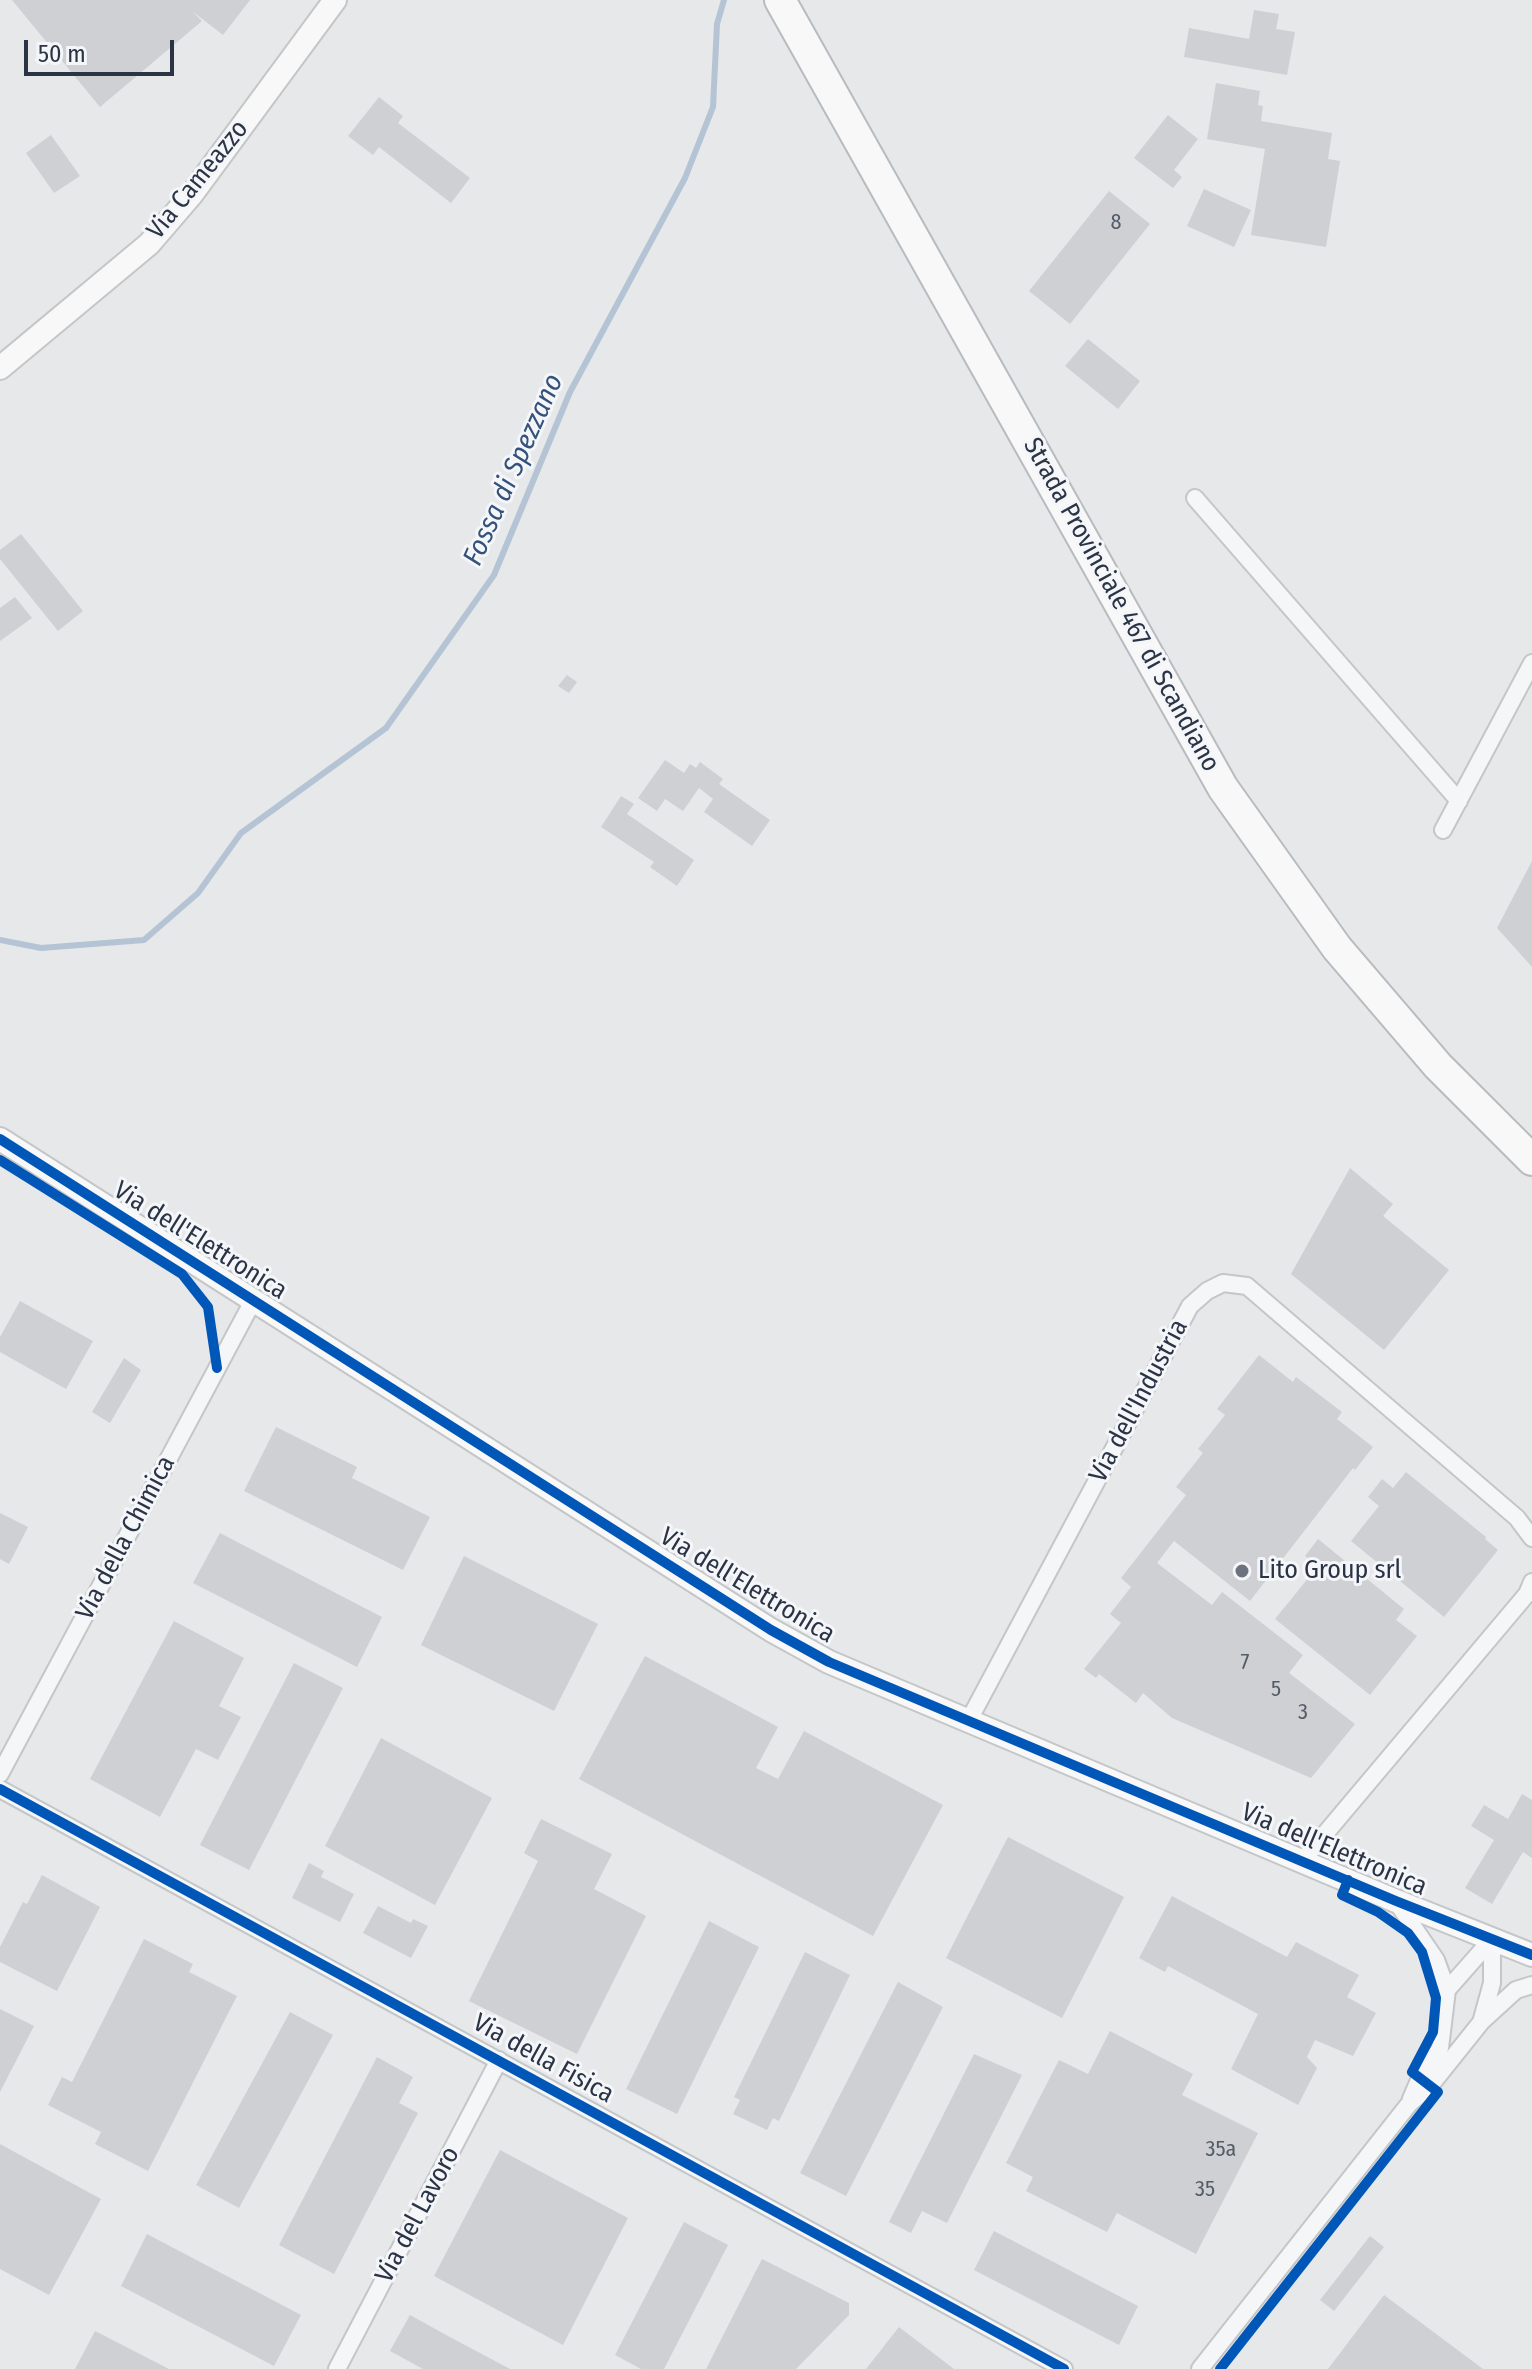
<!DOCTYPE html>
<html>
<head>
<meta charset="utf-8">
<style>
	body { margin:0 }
	#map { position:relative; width:1532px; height:2369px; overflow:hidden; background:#e6e8ea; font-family:"Fira Sans Condensed",sans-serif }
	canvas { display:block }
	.scale { position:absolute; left:24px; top:40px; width:150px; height:36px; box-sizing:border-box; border:4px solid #2b3445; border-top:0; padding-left:10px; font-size:24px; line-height:28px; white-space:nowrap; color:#2b3445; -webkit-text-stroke:6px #f4f6f9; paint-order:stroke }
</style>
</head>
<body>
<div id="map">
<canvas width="1532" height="2369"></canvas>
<div class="scale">50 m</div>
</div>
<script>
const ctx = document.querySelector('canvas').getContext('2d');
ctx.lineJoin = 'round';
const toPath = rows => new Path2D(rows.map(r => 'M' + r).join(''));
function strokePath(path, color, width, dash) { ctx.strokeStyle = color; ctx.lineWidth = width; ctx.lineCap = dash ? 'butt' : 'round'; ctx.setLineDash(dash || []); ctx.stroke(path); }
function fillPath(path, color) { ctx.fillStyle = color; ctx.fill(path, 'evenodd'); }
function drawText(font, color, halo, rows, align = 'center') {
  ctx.font = font + ' "Fira Sans Condensed",sans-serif'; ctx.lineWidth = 6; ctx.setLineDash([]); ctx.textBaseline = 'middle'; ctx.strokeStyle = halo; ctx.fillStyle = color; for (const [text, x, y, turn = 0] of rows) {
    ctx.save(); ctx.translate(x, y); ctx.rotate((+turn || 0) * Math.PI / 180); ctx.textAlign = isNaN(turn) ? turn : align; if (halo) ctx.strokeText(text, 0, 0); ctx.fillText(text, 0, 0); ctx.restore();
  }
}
const stream = toPath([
	[0,940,41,948,144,940,198,893,241,833,386,728,494,575,570,392,685,178,713,107,717,24,724,0]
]);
const building = toPath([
	[12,0,250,0,223,35,192,11,202,21,100,107],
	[1254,10,1279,14,1276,29,1295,32,1287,75,1184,57,1189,28,1249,39],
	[1216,83,1260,91,1258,105,1263,106,1261,121,1332,133,1328,159,1340,161,1326,247,1251,235,1265,149,1207,139],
	[379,97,403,116,398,123,470,178,451,203,379,147,373,155,348,136],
	[1168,115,1198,139,1174,170,1182,177,1173,188,1134,158],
	[51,135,80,176,54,193,26,153],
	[1204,189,1251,210,1234,247,1187,226],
	[1109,191,1150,224,1070,324,1029,291],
	[1088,339,1140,381,1118,409,1065,366],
	[21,534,83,611,58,631,0,559,0,550],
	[15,597,32,618,0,641,0,608],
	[567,675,577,682,569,693,558,686],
	[665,760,684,773,690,764,696,768,700,762,723,779,719,784,770,820,752,846,704,812,713,799,699,788,683,811,665,799,657,811,638,798],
	[621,796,634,804,627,814,694,860,677,886,650,867,654,862,601,827],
	[1532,861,1532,967,1497,928],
	[1350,1168,1393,1204,1383,1216,1449,1270,1384,1350,1291,1274],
	[20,1301,93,1341,66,1389,0,1352,0,1337],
	[1259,1355,1293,1382,1296,1377,1342,1412,1337,1419,1373,1447,1355,1470,1353,1468,1250,1601,1174,1541,1157,1563,1212,1605,1222,1592,1303,1655,1289,1673,1355,1724,1311,1778,1172,1718,1143,1693,1136,1703,1099,1674,1096,1678,1084,1669,1121,1623,1110,1614,1131,1587,1121,1578,1186,1495,1176,1487,1203,1453,1198,1449,1225,1415,1217,1409],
	[124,1358,141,1370,110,1423,92,1412],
	[276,1427,357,1467,352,1478,430,1517,403,1570,244,1491],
	[1406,1472,1486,1537,1485,1539,1498,1550,1444,1617,1351,1541,1379,1506,1368,1497,1382,1479,1393,1488],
	[0,1513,28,1527,9,1564,0,1559],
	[220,1533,382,1617,357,1667,193,1583],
	[1318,1539,1404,1609,1396,1620,1417,1636,1370,1695,1275,1619,1318,1566,1305,1556],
	[464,1556,598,1624,554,1711,421,1645],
	[174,1621,244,1658,219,1706,241,1717,218,1760,196,1749,160,1817,90,1779],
	[645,1656,778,1727,756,1768,778,1779,804,1731,943,1805,873,1936,579,1779],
	[294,1663,343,1688,249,1870,200,1845],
	[381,1738,492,1798,435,1905,325,1846],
	[1522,1794,1532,1800,1532,1858,1523,1852,1492,1904,1465,1888,1494,1840,1471,1826,1484,1805,1508,1819],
	[541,1819,612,1854,594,1889,646,1916,577,2054,469,2001,538,1861,524,1853],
	[1008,1837,1124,1897,1062,2018,946,1958],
	[309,1863,324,1871,321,1877,354,1894,340,1922,292,1898],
	[42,1875,100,1907,57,1991,0,1962,0,1947,23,1902,27,1904],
	[1172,1896,1287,1957,1296,1942,1359,1975,1347,1997,1376,2013,1353,2056,1315,2040,1307,2057,1317,2068,1298,2105,1231,2069,1258,2014,1168,1966,1165,1972,1139,1958],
	[378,1906,411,1923,413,1919,428,1926,411,1958,363,1933],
	[709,1921,759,1947,677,2114,626,2089],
	[144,1939,193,1964,189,1972,237,1996,148,2171,95,2144,101,2132,48,2105,62,2077,72,2082],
	[805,1952,850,1975,779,2121,773,2118,767,2130,733,2114,740,2100,734,2097],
	[898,1982,943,2007,846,2196,800,2173],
	[0,2009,34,2026,0,2092],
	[290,2012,333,2035,239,2208,196,2185],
	[1110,2031,1193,2074,1182,2095,1258,2133,1196,2254,1117,2213,1107,2232,1026,2191,1033,2177,1006,2163,1059,2060,1088,2074],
	[974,2054,1022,2075,947,2223,922,2211,911,2233,889,2222],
	[377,2057,413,2077,399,2103,418,2113,334,2274,279,2245],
	[0,2144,101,2199,49,2295,0,2269],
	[500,2150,628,2218,563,2345,434,2276],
	[684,2222,728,2245,664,2369,641,2369,615,2355],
	[994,2231,1138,2306,1119,2345,974,2270],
	[147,2234,301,2315,274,2366,121,2286],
	[1370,2236,1384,2247,1334,2311,1320,2300],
	[762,2259,849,2303,849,2315,796,2369,706,2369],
	[1384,2295,1483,2369,1328,2369],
	[410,2315,448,2336,510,2369,423,2369,390,2351],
	[899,2327,954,2369,866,2369],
	[95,2331,169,2369,75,2369]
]);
const street = toPath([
	[1195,498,1459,801],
	[1443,830,1532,663],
	[969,1720,1190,1306,1207,1291,1223,1283,1247,1286,1517,1518,1532,1538],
	[0,1774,253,1301],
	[0,1789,1064,2369],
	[1303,1860,1527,1594,1532,1582],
	[1396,1901,1436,1960,1447,1990,1440,2048,1420,2078,1411,2099],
	[1447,1990,1492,1939],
	[1482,2019,1492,1983,1492,1939],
	[337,2369,499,2060],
	[1200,2369,1409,2104,1430,2086,1482,2021,1516,1990,1532,1985]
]);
const secondary = toPath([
	[0,368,149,244,192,194,335,0],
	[0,1139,771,1630,829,1662,1396,1901,1532,1955]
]);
const highway = toPath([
	[780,0,1223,788,1337,948,1438,1066,1532,1160]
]);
const cycleway = toPath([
	[0,1139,771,1630,829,1662,1396,1901,1532,1955],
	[0,1160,182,1274,208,1307,217,1368],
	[0,1789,1064,2369],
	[1220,2369,1438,2092,1412,2072,1433,2032,1436,1998,1422,1952,1408,1933,1378,1912,1342,1895,1348,1880]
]);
const markers = [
	[1242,1571,8,"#6c737f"]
];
const numberNames = [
	["8",1116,223],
	["7",1245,1663],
	["5",1276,1690],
	["3",1303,1713],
	["35a",1221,2150],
	["35",1205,2190]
];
const streetNames = [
	["Via Cameazzo",198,180,-51],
	["Strada Provinciale 467 di Scandiano",1121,605,61],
	["Via dell'Elettronica",200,1241,32],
	["Via dell'Industria",1139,1401,-62],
	["Via della Chimica",126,1538,-62],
	["Via dell'Elettronica",747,1586,31],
	["Via dell'Elettronica",1334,1850,23],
	["Via della Fisica",543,2059,29],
	["Via del Lavoro",418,2215,-62]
];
const poiNames = [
	["Lito Group srl",1258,1571]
];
const waterNames = [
	["Fossa di Spezzano",514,470,-66]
];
strokePath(stream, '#b4c4d5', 6);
fillPath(building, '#ced0d3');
strokePath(street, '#c4c6c8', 20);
strokePath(secondary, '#c4c6c8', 26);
strokePath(highway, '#b8bbbf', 34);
strokePath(street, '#f5f6f7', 16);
strokePath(secondary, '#f8f8f8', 22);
strokePath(highway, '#f8f8f8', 30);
strokePath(cycleway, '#0057b8', 10);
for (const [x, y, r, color] of markers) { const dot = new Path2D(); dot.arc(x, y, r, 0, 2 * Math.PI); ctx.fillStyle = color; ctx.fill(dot); strokePath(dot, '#f4f6f9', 3); }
drawText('22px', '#545c69', null, numberNames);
drawText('26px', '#2b3445', '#f4f6f9', streetNames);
drawText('26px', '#2b3445', '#f4f6f9', poiNames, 'left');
drawText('italic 28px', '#34527a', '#f4f6f9', waterNames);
</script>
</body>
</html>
